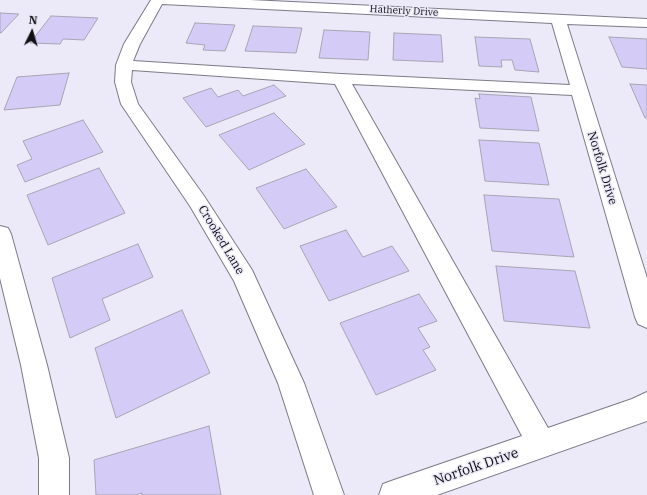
<!DOCTYPE html>
<html>
<head>
<meta charset="utf-8">
<style>
	body { margin:0 }
	#map { position:relative; width:647px; height:495px; overflow:hidden; background:#ece9f8; font-family:"IBM Plex Serif",serif }
	canvas { display:block }
	.north { position:absolute; left:12px; top:12px; width:40px; height:40px; -webkit-text-stroke:3px #ece9f8; paint-order:stroke; rotate:5deg; font-size:11px; font-weight:700; line-height:16px; text-align:center; color:#100f14 }
	.north::after { content:''; display:block; margin:auto; width:14px; height:18px; background:#100f14; clip-path:polygon(50% 0,100% 100%,50% 72%,0 100%) }
</style>
</head>
<body>
<div id="map">
<canvas width="647" height="495"></canvas>
<div class="north">N</div>
</div>
<script>
const ctx = document.querySelector('canvas').getContext('2d');
ctx.lineJoin = 'round';
function fillPath(path, color) { ctx.fillStyle = color; ctx.fill(path, 'evenodd'); }
const toPath = rows => new Path2D(rows.map(r => 'M' + r).join(''));
function strokePath(path, color, width, dash) { ctx.strokeStyle = color; ctx.lineWidth = width; ctx.lineCap = dash ? 'butt' : 'round'; ctx.setLineDash(dash || []); ctx.stroke(path); }
function drawText(font, color, halo, rows, align = 'center') {
  ctx.font = font + ' "IBM Plex Serif",serif'; ctx.lineWidth = 3; ctx.setLineDash([]); ctx.textBaseline = 'middle'; ctx.strokeStyle = halo; ctx.fillStyle = color; for (const [text, x, y, turn = 0] of rows) {
    ctx.save(); ctx.translate(x, y); ctx.rotate((+turn || 0) * Math.PI / 180); ctx.textAlign = isNaN(turn) ? turn : align; if (halo) ctx.strokeText(text, 0, 0); ctx.fillText(text, 0, 0); ctx.restore();
  }
}
const building = toPath([
	[0,13,19,14,1,33,0,33,0,13],
	[51,16,98,18,84,40,63,39,60,44,30,43,51,16],
	[195,23,235,25,225,51,203,50,205,45,186,43,195,23],
	[253,26,302,28,296,53,245,51,253,26],
	[324,30,370,32,368,60,319,58,324,30],
	[394,33,441,35,443,62,393,60,394,33],
	[475,37,530,39,539,72,515,70,512,60,501,60,502,67,479,66,475,37],
	[609,37,647,39,647,69,622,67,609,37],
	[69,73,60,105,4,110,17,77,69,73],
	[630,84,647,85,647,118,645,118,630,84],
	[274,85,286,96,206,127,183,98,211,88,218,97,238,90,243,96,274,85],
	[479,94,531,97,539,131,480,128,475,98,480,99,479,94],
	[274,113,305,144,249,170,219,135,274,113],
	[83,120,103,152,25,182,17,165,32,159,23,141,83,120],
	[479,140,539,143,549,185,485,181,479,140],
	[99,168,125,213,48,245,27,195,99,168],
	[306,169,337,207,284,229,256,188,306,169],
	[484,195,559,199,574,257,492,251,484,195],
	[346,230,363,257,392,246,409,271,329,301,300,246,346,230],
	[138,244,153,277,102,299,110,320,70,338,52,278,138,244],
	[496,266,575,271,590,328,504,321,496,266],
	[419,294,437,321,418,328,430,347,423,350,436,370,376,395,340,323,419,294],
	[182,310,210,373,116,418,95,348,182,310],
	[209,426,221,495,142,495,142,493,136,495,96,495,94,460,209,426]
]);
const minor = toPath([
	[151,0,250,0,647,19,647,27,567,24,647,278,647,328,638,324,635,317,572,95,352,84,548,428,632,399,647,392,647,421,437,495,379,495,383,484,394,480,522,436,335,84,132,70,131,82,138,104,204,196,252,270,304,383,344,495,314,495,278,383,234,281,190,206,121,104,115,82,116,65,124,44,151,0],
	[162,4,552,23,570,85,341,74,133,61,140,44,162,4],
	[0,226,8,228,11,234,47,365,69,458,69,495,39,495,39,458,21,365,0,278,0,226]
]);
const farStreetnames = [
	["Hatherly Drive",404,11,3]
];
const streetNames = [
	["Norfolk Drive",602,168,73],
	["Crooked Lane",221,240,59]
];
const nearStreetnames = [
	["Norfolk Drive",476,467,-19]
];
fillPath(building, '#d4cbf7');
strokePath(building, '#a8a5b3', 1);
strokePath(minor, '#7d7b88', 2);
fillPath(minor, '#fff');
drawText('10px', '#100f14', '#ece9f8', farStreetnames);
drawText('12px', '#100f14', '#ece9f8', streetNames);
drawText('14px', '#100f14', '#ece9f8', nearStreetnames);
</script>
</body>
</html>
